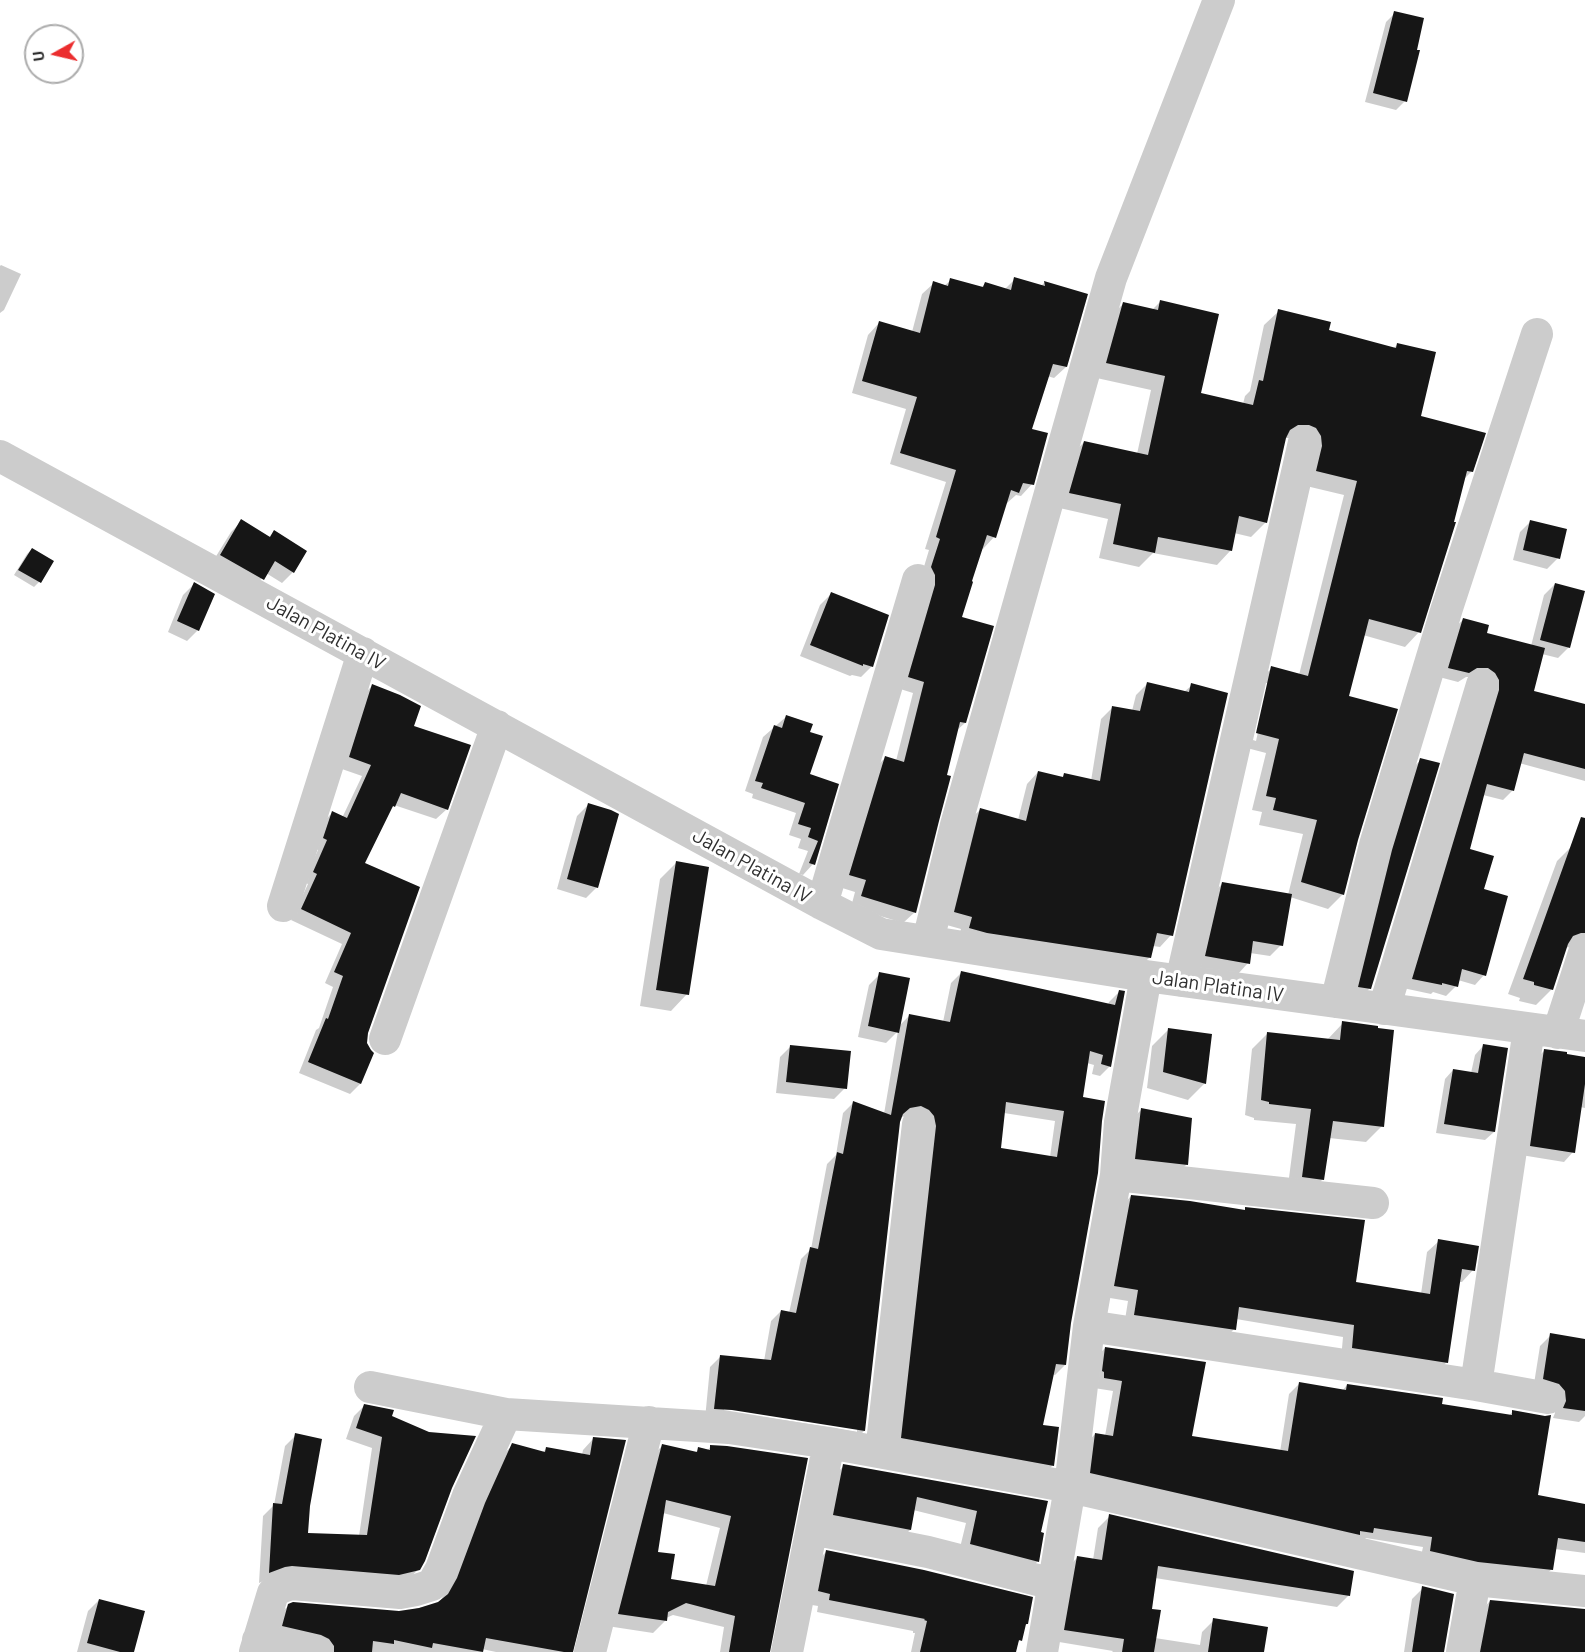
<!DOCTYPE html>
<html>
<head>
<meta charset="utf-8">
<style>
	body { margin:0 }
	#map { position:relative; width:1585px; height:1652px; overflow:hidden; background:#fff; font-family:Barlow,sans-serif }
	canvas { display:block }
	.north { position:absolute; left:24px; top:24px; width:60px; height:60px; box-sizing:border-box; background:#fff; border:2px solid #acacac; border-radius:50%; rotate:262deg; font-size:16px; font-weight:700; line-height:24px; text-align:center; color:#2f2f2f }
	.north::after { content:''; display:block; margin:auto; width:21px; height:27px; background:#eb2d2e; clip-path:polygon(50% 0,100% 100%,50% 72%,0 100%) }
</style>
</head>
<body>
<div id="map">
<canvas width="1585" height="1652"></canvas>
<div class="north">U</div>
</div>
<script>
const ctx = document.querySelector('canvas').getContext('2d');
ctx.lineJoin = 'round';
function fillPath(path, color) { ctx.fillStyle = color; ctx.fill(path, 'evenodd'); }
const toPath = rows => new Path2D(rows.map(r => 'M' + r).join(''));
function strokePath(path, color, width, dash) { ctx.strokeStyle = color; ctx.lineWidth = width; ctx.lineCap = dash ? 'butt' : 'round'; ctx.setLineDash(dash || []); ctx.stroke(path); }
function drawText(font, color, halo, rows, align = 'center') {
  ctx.font = font + ' Barlow,sans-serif'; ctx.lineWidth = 6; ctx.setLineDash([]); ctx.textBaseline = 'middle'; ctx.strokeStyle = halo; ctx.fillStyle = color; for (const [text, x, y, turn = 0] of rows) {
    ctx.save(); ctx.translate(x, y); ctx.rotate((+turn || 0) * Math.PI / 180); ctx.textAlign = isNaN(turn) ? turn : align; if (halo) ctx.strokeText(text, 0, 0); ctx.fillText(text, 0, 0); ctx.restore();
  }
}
const shadow = toPath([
	[1395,13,1415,51,1405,101,1396,110,1365,102,1386,22],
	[1,265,21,274,4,310,0,313,0,266],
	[1015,279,1041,286,1044,283,1086,294,1066,367,1054,378,1047,376,1030,430,1032,484,1021,496,1016,495,1006,504,994,537,983,549,981,548,960,618,965,723,956,731,915,912,903,923,851,907,855,892,839,887,874,769,885,758,896,761,913,693,897,688,920,580,929,550,925,549,946,482,890,464,906,409,852,393,868,335,879,323,912,332,922,294,934,283,944,286,951,280,981,288,985,284,1005,289],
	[1160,302,1199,394,1243,404,1245,396,1250,391,1264,325,1279,311,1327,331,1393,349,1397,345,1419,417,1471,472,1464,479,1419,632,1405,647,1363,635,1347,697,1356,839,1343,894,1328,909,1290,897,1281,945,1270,956,1250,953,1248,963,1238,974,1195,967,1212,894,1223,883,1288,895,1303,834,1259,825,1262,812,1252,810,1266,753,1243,747,1257,682,1272,668,1299,675,1344,495,1302,485,1294,438,1285,438,1266,522,1251,537,1234,533,1231,550,1217,565,1153,553,1139,567,1099,558,1108,519,1055,507,1070,457,1084,442,1137,454,1151,390,1092,377,1109,318,1123,304,1152,310],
	[1266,683,1269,683,1256,741,1253,740],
	[242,521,268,538,274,532,293,572,282,583,266,573,252,590,210,566,231,532],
	[1531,521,1558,558,1547,569,1513,560,1520,532],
	[32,549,52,562,39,582,34,587,14,575,27,554],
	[194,584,198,630,187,641,168,632,183,595],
	[1555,584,1569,647,1558,658,1542,654,1532,692,1585,706,1585,781,1519,763,1512,791,1503,800,1483,795,1468,850,1483,891,1484,975,1475,985,1458,980,1456,986,1446,996,1433,992,1431,994,1403,988,1478,677,1466,677,1458,682,1439,677,1453,629,1463,620,1485,634,1531,646,1544,595],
	[831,594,872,666,861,677,852,675,850,676,800,656,820,605],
	[1148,683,1184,692,1192,685,1171,935,1160,947,1153,946,1149,958,1137,969,958,939,961,929,943,924,968,821,980,810,1018,820,1027,784,1038,772,1061,778,1065,775,1091,781,1101,719,1113,707,1132,711,1136,695],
	[372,686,412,727,447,809,436,819,394,805,388,811,363,864,367,1033,360,1084,350,1094,299,1073,316,1030,319,1028,333,987,325,983,342,944,291,920,308,884,303,882,318,850,314,848,322,823,332,813,342,818,362,776,339,768,362,696],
	[787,716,808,733,808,775,837,785,813,864,803,875,799,874,808,851,798,848,801,839,789,835,796,813,752,798,753,794,745,791,763,737],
	[1421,760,1370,988,1360,998,1349,996,1411,769],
	[588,805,597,887,586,898,557,889,577,816],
	[1572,846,1585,850,1585,958,1574,948,1565,947,1552,989,1536,1005,1519,1001,1520,998,1508,994,1557,861],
	[677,862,687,994,671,1011,640,1006,660,879],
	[961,973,1108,1005,1109,1002,1119,992,1110,1066,1100,1076,1092,1074,1094,1065,1087,1063,1081,1098,1070,1323,1065,1365,1055,1375,1052,1374,1041,1426,1053,1465,1043,1475,891,1448,910,1116,900,1117,864,1431,854,1441,705,1419,710,1367,720,1357,764,1361,771,1321,781,1311,789,1313,801,1259,811,1249,827,1164,836,1155,843,1113,853,1103,884,1114,898,1031,886,1043,858,1037,869,985,880,974,898,1027,909,1016,943,1022,951,983],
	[1004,1113,1055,1121,1050,1157,1000,1149],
	[724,1408,857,1429,857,1432,724,1410],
	[1343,1023,1382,1126,1366,1142,1329,1138,1323,1179,1307,1195,1287,1193,1296,1124,1254,1120,1254,1118,1245,1115,1252,1049,1268,1033,1327,1040],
	[1168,1030,1205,1083,1188,1100,1147,1088,1152,1046],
	[791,1046,845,1088,834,1099,776,1093,780,1057],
	[1483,1046,1494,1132,1485,1140,1436,1133,1445,1079,1453,1070,1471,1073,1475,1055],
	[1545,1050,1585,1059,1585,1108,1580,1107,1573,1152,1564,1162,1521,1155,1535,1060],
	[1141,1110,1187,1164,1172,1179,1121,1173,1126,1125],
	[1131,1196,1243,1211,1246,1209,1354,1283,1421,1294,1427,1252,1439,1241,1473,1270,1462,1282,1459,1282,1447,1362,1435,1373,1341,1359,1343,1337,1236,1319,1234,1329,1223,1341,1124,1326,1128,1301,1104,1297,1120,1208],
	[1551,1335,1585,1341,1585,1416,1579,1422,1553,1418,1555,1413,1554,1403,1533,1390,1540,1346],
	[1105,1348,1190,1438,1280,1452,1289,1394,1299,1384,1342,1391,1347,1385,1440,1405,1509,1416,1513,1411,1537,1497,1585,1505,1585,1553,1555,1549,1552,1569,1541,1579,1420,1561,1423,1547,1366,1538,1361,1543,1080,1483,1085,1445,1095,1434,1105,1436,1113,1391,1094,1388,1095,1359],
	[365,1405,391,1417,419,1569,407,1580,273,1577,259,1583,263,1516,274,1505,285,1446,296,1435,308,1506,306,1534,359,1536,372,1448,346,1439,354,1416],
	[593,1439,571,1652,496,1652,482,1649,482,1652,320,1652,272,1637,278,1616,289,1605,403,1612,439,1603,448,1588,474,1515,502,1455,513,1445,542,1453,546,1449,582,1455,583,1450],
	[662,1446,695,1453,699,1449,707,1451,711,1446,727,1447,768,1652,720,1652,724,1627,673,1615,666,1618,665,1621,653,1633,607,1626,650,1458],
	[663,1513,720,1528,706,1586,669,1581,657,1553],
	[844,1466,1046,1502,1040,1533,1038,1561,1026,1573,958,1556,966,1523,913,1510,910,1530,898,1542,822,1527,831,1478],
	[1110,1516,1349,1595,1337,1607,1155,1578,1150,1610,1155,1638,1200,1645,1202,1632,1214,1620,1263,1652,1112,1652,1113,1651,1053,1641,1065,1570,1077,1558,1093,1560,1098,1528],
	[826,1552,1027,1624,1023,1627,1020,1640,1016,1644,1014,1652,911,1652,915,1633,913,1633,913,1631,817,1612,818,1606,806,1604,814,1564],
	[1423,1588,1443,1652,1404,1652,1412,1599],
	[99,1600,132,1652,77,1652,88,1611],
	[1490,1601,1585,1610,1585,1634,1582,1652,1472,1652,1480,1612]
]);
const building = toPath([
	[1394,11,1424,18,1417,50,1420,50,1407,102,1373,93],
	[1014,277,1045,286,1044,281,1088,294,1067,367,1053,364,1032,429,1048,433,1034,485,1023,483,1019,493,1011,490,996,538,987,535,972,581,973,582,962,617,994,626,966,723,960,722,947,775,951,776,939,821,916,913,861,896,866,880,849,875,885,756,904,762,924,682,908,677,935,585,935,575,931,567,940,539,936,537,956,470,900,453,917,397,862,381,879,321,920,333,933,281,948,286,950,278,983,287,985,282,1011,290],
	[1160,300,1219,314,1201,393,1253,405,1259,380,1263,381,1278,309,1331,322,1329,330,1396,348,1397,343,1436,352,1421,416,1486,433,1473,472,1467,471,1454,522,1456,522,1421,633,1369,619,1349,696,1398,709,1358,840,1344,895,1301,882,1317,820,1273,810,1276,798,1266,796,1279,739,1256,733,1271,666,1308,676,1357,481,1316,471,1322,446,1321,436,1316,428,1309,425,1298,425,1290,430,1286,438,1267,523,1239,516,1232,551,1158,537,1155,553,1113,544,1121,504,1069,493,1084,441,1148,455,1165,376,1106,363,1123,302,1158,310],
	[241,519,270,537,274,530,307,551,294,573,275,561,264,580,220,555],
	[1530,520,1567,529,1560,559,1523,550],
	[32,548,54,561,41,583,18,570],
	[194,582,215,594,199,631,177,621],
	[1555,583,1585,591,1570,648,1540,640],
	[831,592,889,615,873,667,863,664,863,666,810,645],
	[1463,618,1489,625,1487,633,1545,648,1534,691,1585,704,1585,769,1524,753,1514,791,1487,784,1470,849,1494,856,1484,889,1508,896,1486,976,1462,969,1458,987,1442,983,1442,985,1412,979,1499,690,1499,680,1495,673,1488,668,1477,668,1469,673,1448,668],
	[1147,682,1189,692,1191,683,1228,693,1173,936,1157,933,1151,958,987,933,969,928,972,917,954,912,980,808,1026,821,1038,771,1063,777,1064,773,1100,781,1112,706,1140,711],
	[372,684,400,695,421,706,414,726,471,745,448,810,401,793,395,807,393,806,365,863,420,887,368,1033,367,1043,371,1050,374,1053,361,1084,308,1062,326,1018,328,1019,343,976,334,972,351,933,301,909,317,874,313,872,327,840,323,838,332,811,347,818,371,765,349,757],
	[786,715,813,724,810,732,823,736,810,774,839,784,815,865,809,863,818,841,808,837,811,828,798,824,805,803,761,788,763,783,755,781,774,725,782,728],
	[1420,758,1440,763,1371,989,1358,987,1392,850],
	[588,803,611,810,619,814,598,888,567,879],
	[1581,817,1585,818,1585,933,1581,933,1573,936,1568,944,1553,990,1534,985,1534,982,1523,979],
	[676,861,709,867,689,995,656,990],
	[1222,882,1292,894,1283,946,1253,941,1250,964,1205,956],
	[961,971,1115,1005,1119,990,1125,991,1111,1067,1101,1064,1103,1055,1090,1051,1083,1097,1105,1101,1102,1121,1098,1173,1071,1323,1066,1365,1056,1364,1043,1425,1059,1427,1054,1466,901,1438,936,1126,934,1116,929,1110,921,1106,910,1108,903,1114,900,1122,865,1431,732,1410,714,1409,720,1355,771,1360,781,1310,796,1313,810,1247,818,1249,837,1152,843,1154,853,1101,891,1115,909,1014,950,1022],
	[1006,1102,1064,1111,1057,1157,1001,1148],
	[879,972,910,978,899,1033,868,1026],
	[1342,1021,1378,1026,1378,1028,1394,1030,1384,1127,1333,1121,1324,1180,1302,1177,1311,1109,1269,1104,1269,1102,1261,1100,1267,1032,1340,1040],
	[1168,1028,1212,1034,1206,1084,1163,1072],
	[1483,1044,1508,1048,1495,1132,1444,1124,1453,1069,1478,1073],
	[790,1045,851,1051,847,1089,786,1082],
	[1544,1049,1567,1052,1567,1054,1585,1057,1585,1084,1575,1153,1530,1146],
	[1141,1108,1192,1118,1188,1165,1135,1159],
	[1131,1195,1190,1201,1245,1210,1245,1207,1365,1220,1356,1282,1430,1294,1438,1239,1479,1246,1475,1271,1462,1269,1448,1363,1352,1348,1354,1325,1239,1307,1236,1330,1134,1315,1138,1290,1114,1286],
	[1550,1333,1585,1339,1585,1411,1563,1408,1566,1401,1565,1391,1559,1384,1543,1379],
	[1105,1347,1206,1362,1192,1436,1288,1451,1299,1382,1346,1390,1347,1384,1443,1398,1442,1404,1512,1415,1512,1410,1545,1416,1551,1415,1538,1495,1585,1504,1585,1542,1558,1538,1553,1570,1478,1562,1430,1551,1432,1537,1374,1528,1373,1533,1360,1531,1360,1535,1090,1473,1095,1433,1113,1436,1122,1381,1104,1378,1104,1372,1102,1371],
	[364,1404,394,1410,392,1416,429,1432,476,1436,452,1488,425,1561,420,1570,399,1575,292,1566,285,1567,269,1573,273,1503,282,1504,295,1433,322,1439,310,1506,308,1533,367,1535,382,1437,356,1428],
	[593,1437,626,1440,573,1652,564,1652,486,1638,483,1652,433,1643,432,1648,394,1640,394,1644,373,1641,372,1652,334,1652,334,1646,329,1639,321,1635,282,1626,288,1604,293,1602,399,1611,419,1608,438,1602,448,1594,457,1578,485,1503,512,1443,545,1452,546,1447,590,1455],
	[662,1444,697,1452,698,1447,710,1450,710,1445,727,1446,808,1458,770,1652,729,1652,735,1616,686,1603,668,1612,667,1621,618,1614],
	[666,1500,731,1516,715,1586,671,1579,675,1554,658,1552],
	[843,1464,1048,1501,1041,1532,1044,1533,1039,1562,970,1544,977,1511,917,1497,911,1530,833,1515],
	[1109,1514,1354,1571,1350,1596,1158,1566,1152,1609,1161,1610,1154,1652,1122,1652,1124,1639,1064,1630,1077,1556,1102,1560],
	[826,1550,924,1570,1033,1597,1028,1624,1026,1624,1022,1641,1019,1640,1016,1652,920,1652,927,1621,924,1620,925,1619,829,1600,830,1594,818,1591],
	[1422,1586,1454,1594,1444,1652,1412,1652],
	[99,1599,145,1611,134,1652,120,1652,87,1643],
	[1490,1600,1585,1609,1585,1652,1480,1652],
	[1213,1618,1268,1627,1264,1652,1208,1652]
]);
const minor = toPath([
	[0,456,822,904,881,934,1146,976,1585,1036],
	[822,904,918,580],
	[283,906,363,653],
	[928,941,956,825,1111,278,1219,0],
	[1181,981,1304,442],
	[1336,1002,1375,845,1447,608,1537,334],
	[1384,1009,1482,685],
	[1558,1033,1585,950],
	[385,1039,497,726],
	[1116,1175,1373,1203],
	[1089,1326,1476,1385,1529,1029],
	[1476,1385,1548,1398],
	[370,1387,506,1414],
	[881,1452,918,1124],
	[812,1529,928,1552,1053,1584],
	[258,1640,317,1652],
	[255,1652,273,1593,280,1588,291,1584,400,1593,416,1590,432,1585,441,1569,468,1496,506,1414,729,1428,829,1443,1070,1487,1475,1580,1585,1591],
	[590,1652,649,1422],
	[787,1652,829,1443],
	[1042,1652,1070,1487,1089,1326,1116,1175,1120,1122,1146,976],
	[1462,1652,1475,1580]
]);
const streetNames = [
	["Jalan Platina IV",326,633,29],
	["Jalan Platina IV",752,866,29],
	["Jalan Platina IV",1218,986,8]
];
fillPath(shadow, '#0003');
fillPath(building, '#161616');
strokePath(minor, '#ccc', 32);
drawText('20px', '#2f2f2f', '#fff', streetNames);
</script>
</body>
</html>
